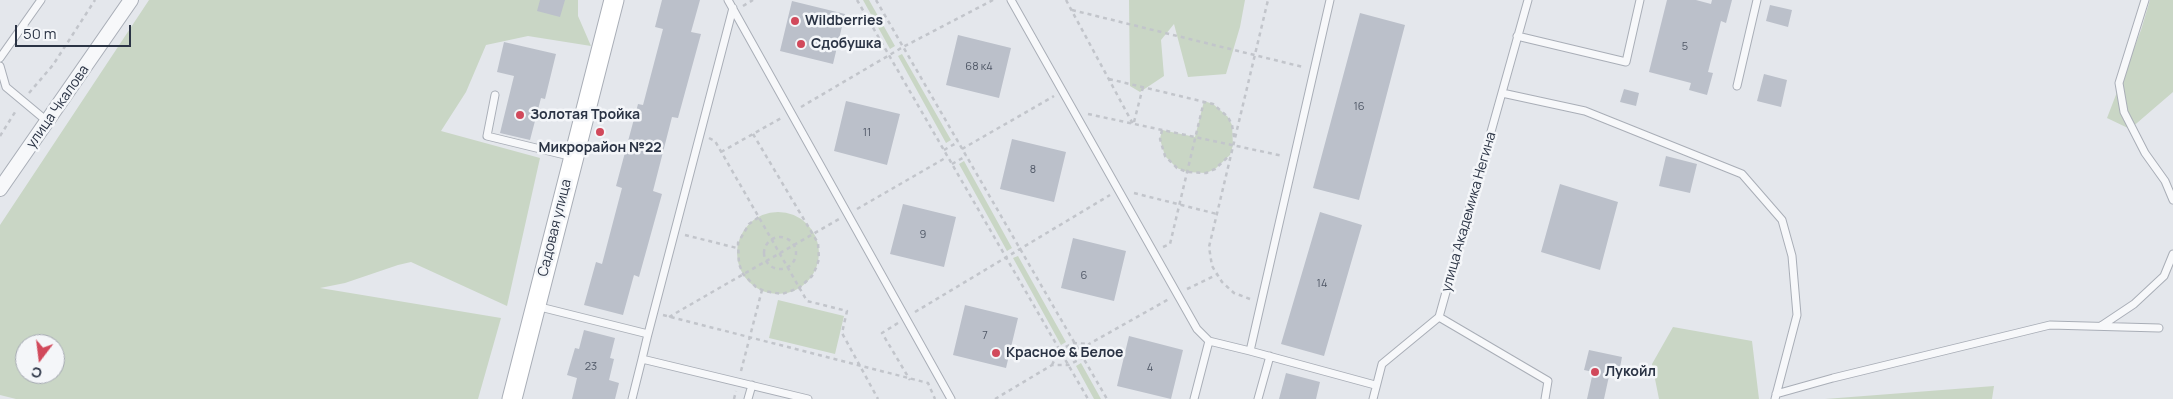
<!DOCTYPE html>
<html>
<head>
<meta charset="utf-8">
<style>
	body { margin:0 }
	#map { position:relative; width:2173px; height:399px; overflow:hidden; background:#e4e7ec; font-family:Manrope,sans-serif }
	canvas { display:block }
	.north { position:absolute; left:15px; top:334px; width:50px; height:50px; box-sizing:border-box; background:#f4f6f9; border:1px solid #a4a8b1; border-radius:50%; rotate:195deg; font-size:14px; font-weight:700; line-height:20px; text-align:center; color:#2b3445 }
	.north::after { content:''; display:block; margin:auto; width:18px; height:22px; background:#d1495b; clip-path:polygon(50% 0,100% 100%,50% 72%,0 100%) }
	.scale { position:absolute; left:15px; top:25px; width:116px; height:22px; box-sizing:border-box; border:2px solid #2b3445; border-top:0; padding-left:6px; font-size:15px; line-height:18px; white-space:nowrap; color:#2b3445; -webkit-text-stroke:4px #f4f6f9; paint-order:stroke }
</style>
</head>
<body>
<div id="map">
<canvas width="2173" height="399"></canvas>
<div class="north">С</div>
<div class="scale">50 m</div>
</div>
<script>
const ctx = document.querySelector('canvas').getContext('2d');
ctx.lineJoin = 'round';
function fillPath(path, color) { ctx.fillStyle = color; ctx.fill(path, 'evenodd'); }
const toPath = rows => new Path2D(rows.map(r => 'M' + r).join(''));
function strokePath(path, color, width, dash) { ctx.strokeStyle = color; ctx.lineWidth = width; ctx.lineCap = dash ? 'butt' : 'round'; ctx.setLineDash(dash || []); ctx.stroke(path); }
function drawText(font, color, halo, rows, align = 'center') {
  ctx.font = font + ' Manrope,sans-serif'; ctx.lineWidth = 5; ctx.setLineDash([]); ctx.textBaseline = 'middle'; ctx.strokeStyle = halo; ctx.fillStyle = color; for (const [text, x, y, turn = 0] of rows) {
    ctx.save(); ctx.translate(x, y); ctx.rotate((+turn || 0) * Math.PI / 180); ctx.textAlign = isNaN(turn) ? turn : align; if (halo) ctx.strokeText(text, 0, 0); ctx.fillText(text, 0, 0); ctx.restore();
  }
}
const green = toPath([
	[149,0,578,0,578,16,591,46,528,36,486,45,466,92,441,131,540,158,507,306,411,262,398,265,345,283,320,288,501,318,478,399,16,399,0,395,0,225],
	[25,344,55,344,55,374,25,374],
	[863,0,869,0,895,46,890,49],
	[1129,0,1245,0,1240,27,1226,74,1188,77,1174,24,1161,40,1164,76,1140,92,1130,86],
	[2150,0,2173,0,2173,92,2130,129,2107,118,2141,30],
	[902,54,951,140,946,143,898,56],
	[1204,101,1213,104,1228,117,1232,125,1233,145,1230,155,1215,169,1206,173,1187,172,1177,168,1165,156,1160,139,1162,130,1195,137],
	[964,161,1012,248,1007,251,959,164],
	'737 253a41 41 0 1 1 82 0a41 41 0 1 1-82 0Z',
	[1018,256,1066,342,1061,345,1013,258],
	[778,300,844,316,835,354,769,338],
	[1673,327,1752,341,1759,399,1659,399,1652,364],
	[1081,363,1101,399,1094,399,1076,366],
	[1994,386,1992,399,1825,399]
]);
const building = toPath([
	[540,0,565,0,560,17,537,11],
	[662,0,700,0,691,32,701,34,678,118,672,117,653,191,662,194,639,277,634,275,623,315,584,305,596,262,602,264,622,188,616,186,638,104,643,105,663,29,655,27],
	[1667,0,1696,0,1711,4,1712,0,1732,0,1726,23,1721,21,1708,72,1713,73,1707,95,1689,90,1691,83,1649,72],
	[792,1,845,14,833,64,780,51],
	[1770,5,1792,10,1788,27,1766,21],
	[1360,13,1405,25,1359,200,1313,188],
	[958,35,1011,48,999,98,946,85],
	[504,42,556,54,545,99,541,98,530,140,500,133,514,76,497,72],
	[1764,74,1787,80,1781,107,1757,101],
	[1624,89,1639,93,1636,106,1620,102],
	[846,101,900,114,887,165,834,151],
	[1012,139,1066,152,1054,202,1000,189],
	[1666,156,1697,164,1690,193,1659,186],
	[1560,184,1618,202,1600,270,1541,252],
	[903,204,956,217,944,267,890,254],
	[1320,212,1362,225,1324,356,1281,344],
	[1073,238,1126,251,1114,301,1061,288],
	[965,305,1018,318,1006,368,953,355],
	[584,330,615,338,610,358,614,359,609,380,619,383,615,399,572,399,577,378,567,375,575,348,579,349],
	[1129,336,1183,350,1171,399,1117,386],
	[1589,350,1622,357,1618,378,1609,376,1604,399,1587,399,1593,372,1584,370],
	[1286,373,1320,382,1316,399,1279,399]
]);
const path = toPath([
	[857,0,1088,399],
	[876,0,1107,399],
	[1066,0,1133,124],
	[743,6,753,0],
	[1072,10,1303,67],
	[1109,79,1213,104,1228,117,1232,125,1234,137],
	[29,93,53,65,95,0],
	[801,107,903,47,993,0],
	[1088,114,1283,156],
	[1134,122,1143,87],
	[1162,130,1160,139,1165,156,1177,168,1187,172,1206,173,1215,169,1230,155],
	[753,134,818,243,819,259,816,268,812,276,799,288,782,294,764,291,756,287,743,274,739,264,738,243,749,224,759,217],
	[0,136,17,109],
	[709,138,715,141,807,301,847,311,842,333,878,399],
	[962,149,1054,96],
	[944,150,958,142],
	[721,152,783,117],
	[952,164,966,156],
	[1134,193,1217,214],
	[857,209,947,157],
	[685,235,737,248],
	'764 253a16 16 0 1 1 32 0a16 16 0 1 1-32 0Z',
	[1163,247,1170,244,1204,101],
	[1187,289,1216,275],
	[1250,299,1234,293,1222,282,1212,266,1209,247,1268,0],
	[915,312,1110,195],
	[663,315,928,383,935,399],
	[669,317,839,219],
	[898,323,882,333,910,380],
	[1052,365,1059,350,1074,343,1089,344],
	[741,371,762,290],
	[734,399,736,391],
	[995,399,1052,365,1068,365,1083,358,1089,344,1169,299]
]);
const lane = toPath([
	[728,0,951,399],
	[1011,0,1197,329,1209,341,1250,351],
	[1330,0,1250,351,1375,385],
	[2145,0,2119,83,2124,112,2145,153,2165,181,2173,200],
	[1517,36,1626,62,1640,0],
	[0,58,41,0],
	[0,66,6,87,48,122],
	[1737,86,1757,0],
	[1502,93,1585,111,1742,174,1782,220,1792,256,1797,315,1775,399],
	[495,95,487,136,573,157],
	[536,306,648,334,733,8],
	[1439,317,1548,381,1545,399],
	[2101,326,2134,304,2164,276,2173,254],
	[648,334,642,359,808,399],
	[1776,394,1833,378,2050,325,2159,328],
	[632,399,642,359],
	[748,399,752,385],
	[1194,399,1209,341],
	[1258,399,1270,356],
	[1373,399,1382,364,1439,317,1528,0]
]);
const street = toPath([
	[0,189,131,0]
]);
const secondary = toPath([
	[512,399,614,0]
]);
const markers = [
	[795,21,5,"#d1495b"],
	[801,44,5,"#d1495b"],
	[520,115,5,"#d1495b"],
	[600,132,5,"#d1495b"],
	[996,353,5,"#d1495b"],
	[1595,372,5,"#d1495b"]
];
const numberNames = [
	["5",1685,47],
	["68 к4",979,67],
	["16",1359,107],
	["11",867,133],
	["8",1033,170],
	["9",923,235],
	["6",1084,276],
	["14",1322,284],
	["7",985,336],
	["23",591,367],
	["4",1150,368]
];
const poiNames = [
	["Wildberries",805,21],
	["Сдобушка",811,44],
	["Золотая Тройка",530,115],
	["Микрорайон №22",600,148,"center"],
	["Красное & Белое",1006,353],
	["Лукойл",1605,372]
];
const streetNames = [
	["улица Чкалова",58,107,-55],
	["улица Академика Негина",1469,212,-74],
	["Садовая улица",555,228,-76]
];
fillPath(green, '#c9d6c5');
fillPath(building, '#bbc0ca');
strokePath(lane, '#a9aeb7', 9);
strokePath(street, '#a9aeb7', 16);
strokePath(secondary, '#a9aeb7', 21);
strokePath(path, '#c2c5cb', 2.5, [4, 4]);
strokePath(lane, '#f7f8fa', 7);
strokePath(street, '#f7f8fa', 14);
strokePath(secondary, '#fff', 19);
for (const [x, y, r, color] of markers) { const dot = new Path2D(); dot.arc(x, y, r, 0, 2 * Math.PI); ctx.fillStyle = color; ctx.fill(dot); strokePath(dot, '#f4f6f9', 2); }
drawText('11px', '#4f5766', null, numberNames);
drawText('bold 14px', '#2b3445', '#f4f6f9', poiNames, 'left');
drawText('14px', '#2b3445', '#f4f6f9', streetNames);
</script>
</body>
</html>
